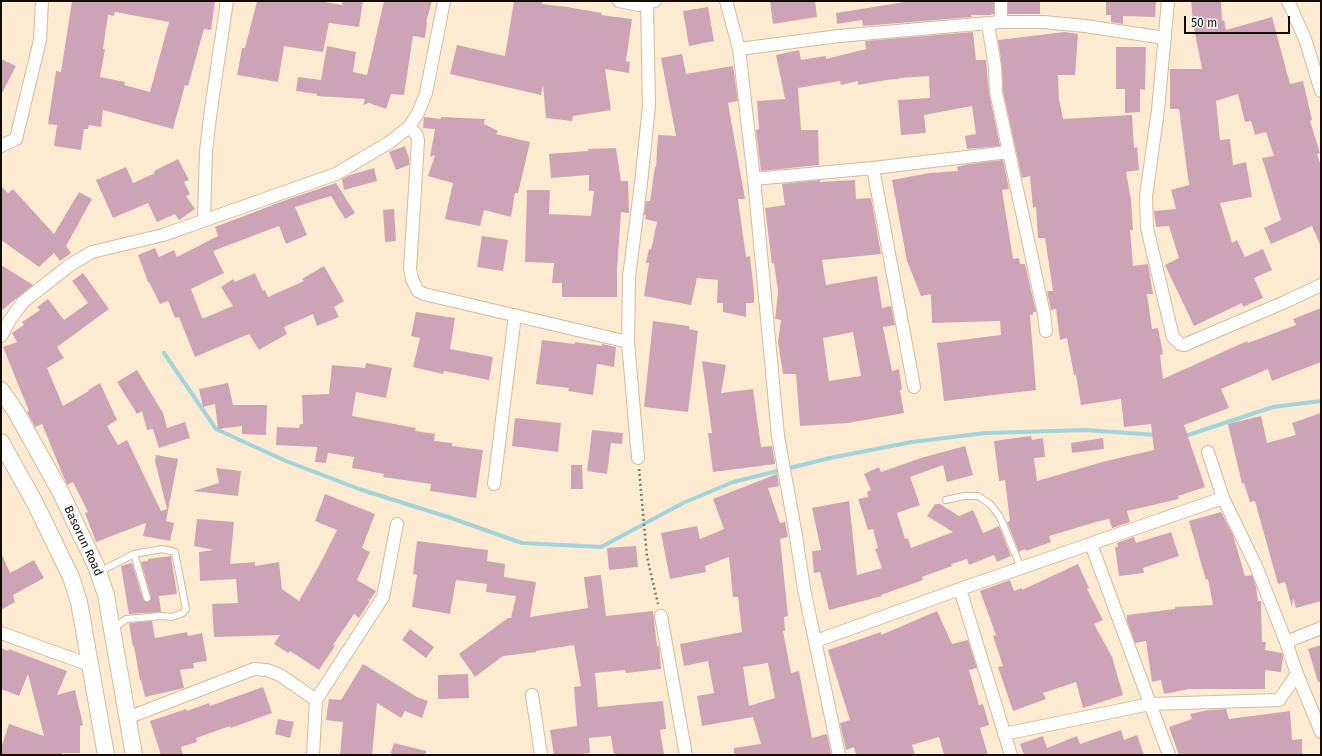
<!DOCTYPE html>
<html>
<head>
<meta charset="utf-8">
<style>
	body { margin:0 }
	#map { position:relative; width:1322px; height:756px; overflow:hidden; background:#feebd2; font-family:"Fira Sans",sans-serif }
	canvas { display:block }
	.frame { position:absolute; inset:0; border:2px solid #140c03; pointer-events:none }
	.scale { position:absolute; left:1184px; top:16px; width:106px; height:18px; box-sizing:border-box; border:2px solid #140c03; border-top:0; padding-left:5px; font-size:12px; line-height:14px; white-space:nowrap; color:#140c03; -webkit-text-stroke:3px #fff; paint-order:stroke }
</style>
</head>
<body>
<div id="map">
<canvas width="1322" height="756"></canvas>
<div class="frame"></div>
<div class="scale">50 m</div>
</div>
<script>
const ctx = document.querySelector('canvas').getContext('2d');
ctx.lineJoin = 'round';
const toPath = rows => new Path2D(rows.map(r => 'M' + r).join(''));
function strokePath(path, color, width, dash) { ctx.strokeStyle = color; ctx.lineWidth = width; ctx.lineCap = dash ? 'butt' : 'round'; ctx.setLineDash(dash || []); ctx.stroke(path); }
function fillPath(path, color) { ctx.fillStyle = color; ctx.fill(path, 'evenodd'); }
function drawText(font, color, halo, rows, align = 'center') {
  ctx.font = font + ' "Fira Sans",sans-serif'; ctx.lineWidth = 3; ctx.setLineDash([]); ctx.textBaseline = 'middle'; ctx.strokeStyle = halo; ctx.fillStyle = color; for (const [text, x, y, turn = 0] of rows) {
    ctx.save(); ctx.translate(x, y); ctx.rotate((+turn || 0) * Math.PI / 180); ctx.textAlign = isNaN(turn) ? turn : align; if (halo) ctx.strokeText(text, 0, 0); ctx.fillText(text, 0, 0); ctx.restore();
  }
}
const stream = toPath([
	[164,353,216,429,286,461,359,489,448,517,522,543,601,547,683,503,733,482,830,458,912,442,986,433,1085,430,1157,435],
	[1182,437,1273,407,1321,401]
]);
const building = toPath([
	[72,1,215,1,211,30,204,29,188,86,185,85,173,129,103,110,101,127,89,125,88,129,84,129,81,150,54,146,57,125,48,124,56,71,61,72],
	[115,12,169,22,150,92,124,85,125,82,100,77,105,49,103,49,108,15,114,16],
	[257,1,318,1,342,5,342,1,363,1,359,27,329,23,323,52,284,46,278,82,237,75,242,48,245,48],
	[384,1,432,1,426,22,427,22,425,38,413,36,404,95,391,94,386,109,369,103,363,105,365,99,317,96,317,94,296,91,298,77,321,80,327,46,356,52,353,72,367,75],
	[514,1,542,1,542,4,567,7,602,13,601,15,632,19,626,61,630,62,629,73,605,69,611,110,573,116,572,121,546,118,543,85,541,95,450,74,457,45,505,56],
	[770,1,815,1,817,17,773,24],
	[905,1,994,1,994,14,991,14,991,15,971,15,972,17,863,26,862,20,837,24,836,13,905,2],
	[1008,1,1040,1,1040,14,1008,14],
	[1106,1,1156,1,1155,17,1123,16,1123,24,1111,22,1111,15,1106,15],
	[1191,1,1221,1,1222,21,1224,20,1226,30,1272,17,1290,84,1303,81,1312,120,1310,121,1320,153,1317,154,1321,166,1321,247,1312,226,1271,244,1264,228,1281,220,1262,158,1274,156,1266,132,1255,135,1251,121,1245,122,1238,94,1216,101,1220,140,1230,139,1233,165,1246,162,1252,197,1220,203,1232,243,1237,240,1245,257,1263,249,1272,270,1254,278,1263,298,1243,307,1242,303,1194,326,1165,265,1179,258,1169,226,1156,227,1154,211,1176,209,1171,190,1189,185,1179,109,1170,109,1170,69,1202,69,1193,23],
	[708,7,714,41,689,46,683,11],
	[973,32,976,60,986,60,989,93,1000,146,967,149,965,136,976,134,972,106,924,115,926,133,901,135,898,100,930,98,929,76,899,78,899,79,886,80,858,85,858,81,841,85,840,81,798,88,801,130,818,130,819,165,761,171,756,130,759,129,757,101,785,99,776,55,799,50,801,60,826,56,826,59,866,49,865,41],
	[1065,32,1078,34,1075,75,1058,75,1059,99,1063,119,1132,115,1134,148,1137,147,1139,170,1126,172,1131,200,1133,230,1130,230,1133,266,1148,264,1153,294,1147,294,1152,329,1158,328,1163,354,1160,355,1163,379,1247,341,1248,343,1296,325,1293,319,1321,308,1321,362,1272,381,1268,369,1221,389,1229,408,1184,425,1205,487,1178,496,1179,499,1127,511,1130,522,1112,528,1109,519,1096,522,1049,536,1051,542,1026,551,1025,549,1019,552,1007,522,1010,521,1005,480,999,481,994,441,1031,436,1032,440,1043,438,1045,457,1034,458,1037,481,1106,461,1154,450,1151,424,1124,427,1121,399,1081,405,1076,375,1074,375,1067,338,1060,340,1056,309,1051,310,1047,291,1053,291,1045,238,1038,238,1036,207,1033,208,1030,176,1022,178,1003,91,1002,67,998,40],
	[1116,47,1146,47,1145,90,1140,89,1140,112,1125,113,1125,89,1116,89],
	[682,54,686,74,733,66,738,101,728,103,745,199,738,199,746,257,750,256,754,292,754,303,746,303,746,317,723,312,723,303,717,303,718,280,697,278,691,305,644,296,649,263,646,263,649,249,651,250,657,222,645,219,646,215,644,215,646,201,650,201,655,167,656,167,658,135,676,136,661,58],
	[1,59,16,66,1,95],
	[424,117,441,119,441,117,485,119,484,124,498,131,496,134,530,142,518,193,515,193,511,217,484,210,480,226,445,219,453,183,428,176,435,155,430,157,435,129,423,128],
	[405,146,409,158,409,165,396,170,389,152],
	[616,148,621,181,628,181,629,213,621,212,617,270,617,297,562,297,562,283,552,283,554,263,525,262,527,190,550,190,549,214,591,216,594,191,589,191,589,175,551,178,549,154,588,151,588,149],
	[178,159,189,180,184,182,190,194,186,196,195,209,179,220,175,214,157,222,148,203,113,218,96,180,126,167,133,183,155,173,154,171],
	[1003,160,1009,189,1002,190,1013,259,1019,258,1020,264,1025,264,1036,312,1033,312,1033,315,1030,315,1036,390,944,401,937,343,1001,335,1000,321,932,323,931,294,921,296,907,261,892,180,930,173,958,171,957,167,969,164],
	[374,168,377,181,344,190,342,179,350,175],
	[820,180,820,182,855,180,856,199,871,198,881,254,822,260,826,285,877,276,882,308,891,306,895,325,883,327,892,371,899,369,902,390,900,390,904,413,848,423,800,426,796,374,783,374,778,342,781,320,775,319,778,292,774,263,772,264,765,208,785,205,782,184],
	[853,332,861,376,829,381,823,338],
	[336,183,355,213,345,219,331,196,295,207,307,235,286,244,279,226,213,251,224,273,191,289,202,318,204,318,233,306,221,287,233,279,235,282,255,273,263,291,265,290,268,297,304,281,302,279,324,266,344,301,334,307,339,317,317,326,313,314,284,327,287,334,259,350,249,334,195,357,179,317,175,318,168,301,160,304,149,282,148,282,138,255,155,248,159,257,174,250,177,257,218,236,215,227,286,200],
	[1,186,8,193,13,189,54,234,79,192,92,199,66,246,71,253,60,261,54,253,39,267,1,240],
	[394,209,396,241,385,242,383,210],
	[482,236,508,240,503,271,477,267],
	[1,265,33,285,1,311],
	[83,273,109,309,57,347,64,358,47,368,63,406,89,391,88,390,100,383,117,420,107,426,118,445,127,440,161,511,167,509,155,461,156,455,178,459,166,521,174,523,170,541,143,536,146,523,96,542,85,513,88,512,73,482,67,485,42,424,35,427,27,412,29,411,3,347,17,342,12,333,24,325,22,322,40,310,37,307,48,299,64,320,88,303,72,281],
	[416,312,455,318,450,349,493,357,489,380,444,371,443,374,413,367,420,338,411,336],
	[653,321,689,326,689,329,698,331,688,412,644,407],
	[542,340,575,344,575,342,602,346,602,344,616,347,614,367,597,364,593,395,568,391,569,388,536,384],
	[702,361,726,365,721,393,753,389,761,447,772,446,775,464,713,472,708,433,712,433],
	[366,363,392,368,386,398,356,392,352,416,416,428,415,431,435,434,434,441,452,443,452,446,483,450,476,498,430,491,431,484,383,477,384,474,352,468,354,457,328,453,326,463,315,462,317,447,276,445,277,427,299,428,300,424,303,424,302,395,329,394,332,365,365,368],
	[137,370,163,413,167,428,185,422,190,438,159,448,153,429,147,430,142,411,137,414,117,382],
	[228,383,233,405,267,405,266,435,242,434,242,426,218,429,215,404,203,407,199,389],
	[1321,413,1321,601,1296,608,1293,598,1292,607,1285,582,1278,584,1255,501,1250,502,1244,483,1242,484,1228,424,1261,416,1267,443,1296,435,1292,423],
	[515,418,561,423,558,452,512,446],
	[592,430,623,433,622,444,611,443,607,474,587,471],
	[1103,438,1104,449,1072,453,1071,443],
	[965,446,973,475,947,482,943,465,910,477,920,505,897,513,905,539,908,538,911,548,953,532,927,516,935,504,940,504,959,516,973,510,983,533,999,526,1011,556,997,562,994,555,969,565,967,559,951,564,952,566,922,577,923,580,881,595,882,596,829,610,820,572,814,573,812,551,821,550,812,508,849,501,857,575,882,568,875,549,878,548,873,529,868,530,858,499,868,497,867,492,871,490,864,474,879,467,881,472,921,458],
	[571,465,582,465,583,489,571,489],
	[216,468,241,471,238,496,193,491,219,483],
	[777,474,779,486,768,488,780,523,785,522,788,537,780,539,788,616,784,617,785,631,783,631,791,673,799,671,812,738,827,734,831,754,828,755,734,755,734,748,761,744,753,717,702,726,697,696,714,693,708,661,684,666,680,644,742,632,738,597,733,597,729,557,705,566,706,572,670,579,661,533,697,526,700,539,724,529,713,499],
	[768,663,775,698,749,706,743,667],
	[325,494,375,514,362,548,370,552,357,580,376,591,370,600,367,599,370,601,359,618,354,614,333,645,335,646,319,670,290,651,288,653,274,644,280,635,214,637,212,604,238,603,236,579,200,581,199,552,214,550,194,546,197,519,234,522,230,564,255,562,255,566,279,562,282,589,299,601,321,562,337,530,315,521],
	[1221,512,1233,535,1245,576,1252,575,1256,586,1258,601,1261,601,1262,642,1266,642,1265,650,1282,653,1283,657,1281,672,1265,670,1265,689,1189,689,1164,694,1161,680,1152,682,1146,641,1135,643,1127,621,1127,615,1175,609,1175,607,1213,605,1208,579,1206,580,1189,521],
	[1171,532,1179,556,1143,568,1144,573,1119,576,1115,547,1118,547,1117,543,1134,537,1136,543],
	[417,541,488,550,487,561,505,564,504,577,536,582,530,617,588,608,584,577,601,575,606,616,653,611,657,646,659,646,661,669,626,673,625,670,595,673,598,707,663,701,666,729,660,730,664,755,614,755,611,736,589,738,590,753,574,755,554,755,550,730,577,726,574,687,581,686,574,645,536,651,536,652,503,656,475,677,459,654,508,618,511,618,516,596,486,592,487,584,456,580,450,614,412,607,417,575,413,574],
	[636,546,638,567,609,570,607,548],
	[1,553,10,573,34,560,44,578,13,595,15,602,1,610],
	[171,556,177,594,159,596,161,612,129,614,121,566,132,563,143,599,144,601,148,602,150,601,151,597,141,562,148,561,148,559],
	[1078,564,1089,588,1087,589,1103,620,1094,624,1112,657,1123,695,1083,708,1076,682,1043,693,1046,699,1013,711,998,667,1003,666,993,636,996,635,980,591,1010,580,1014,591,1022,588,1022,590],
	[937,611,952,644,968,640,977,668,969,670,979,705,983,704,989,725,980,728,988,755,944,755,939,737,912,745,915,755,856,755,854,747,846,750,840,723,850,720,828,650,881,632,881,635],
	[152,621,155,638,187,632,188,636,202,633,207,661,193,663,194,668,180,670,184,688,145,697,141,680,140,680,134,646,133,647,129,623],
	[410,629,434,647,426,658,402,640],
	[1321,645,1321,682,1318,682,1308,649],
	[1,648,8,651,9,649,67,671,57,695,75,690,83,725,80,726,80,753,62,753,62,755,1,755,1,748,9,724,44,736,28,674,19,696,1,689],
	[363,664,417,697,428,701,422,718,405,711,401,718,377,703,372,755,340,755,343,722,326,720,329,699,341,700],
	[468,674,469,698,438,699,438,675],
	[263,687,272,713,231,728,230,726,196,738,197,742,181,747,183,755,161,755,150,721,186,709,187,711,209,703,210,706],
	[1226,709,1229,719,1290,711,1292,740,1302,739,1302,755,1179,755,1169,727,1192,719,1190,714,1208,710],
	[278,719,294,722,290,738,275,734],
	[1121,730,1124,740,1137,735,1144,755,1024,755,1020,744,1043,736,1047,748,1077,736,1080,744],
	[394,743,426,751,426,755,390,755]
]);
const path = toPath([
	[639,469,647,557,658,604]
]);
const lane = toPath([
	[946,500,964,496,978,496,990,504,1000,517,1021,568],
	[134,554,147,598],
	[99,572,134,554,162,549,175,552,186,609,183,613,172,617,162,616,126,619,113,629]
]);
const street = toPath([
	[619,1,639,5,655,1],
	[726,1,739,49,754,179,778,436,795,530,804,589,839,755],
	[1168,1,1158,110,1146,196,1147,228,1173,337,1180,344,1184,345,1285,302,1321,285],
	[1288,1,1305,39,1321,91],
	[1001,22,1001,1],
	[988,24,995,67,996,92,1044,314,1046,331],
	[739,49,839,36,1001,22,1044,22,1085,26,1165,38],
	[409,127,417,135,418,141,410,269,412,279,418,291,424,294,628,342],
	[1,146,16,139,40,40,42,1],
	[873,168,914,387],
	[754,179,873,168,1009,152],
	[204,220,206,151,211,109,227,1],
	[1,336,10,320,23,302,70,265,92,252,163,235,336,174,390,142,409,127,418,113,426,93,444,1],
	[1208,452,1223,498,1256,566,1286,642,1297,674,1321,732],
	[638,458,628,342,629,277,641,183,649,106,647,3],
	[494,484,515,315],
	[1091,544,1169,755],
	[960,589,1011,755],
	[661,616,686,755],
	[1,633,90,665],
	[816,641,960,589,1223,498],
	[1286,642,1321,628],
	[532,695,541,755],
	[127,718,254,669,267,670,280,675,316,700],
	[1004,734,1150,704,1279,700,1297,674],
	[313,755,316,700,383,597,397,524]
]);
const secondary = toPath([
	[1,390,16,412,60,491,97,568,106,595,134,755],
	[1,442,35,503,71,577,79,602,106,755]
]);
const streetNames = [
	["Basorun Road",83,541,65]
];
strokePath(stream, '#a1d4db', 4);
fillPath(building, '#cda4b6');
strokePath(lane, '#d2bb9c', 8);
strokePath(street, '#d2bb9c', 14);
strokePath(secondary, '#d2bb9c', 18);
strokePath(path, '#847766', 2.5, [2, 3]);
strokePath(lane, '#fff', 6);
strokePath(street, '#fff', 12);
strokePath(secondary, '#fff', 16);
drawText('12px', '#140c03', '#fff', streetNames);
</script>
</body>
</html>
